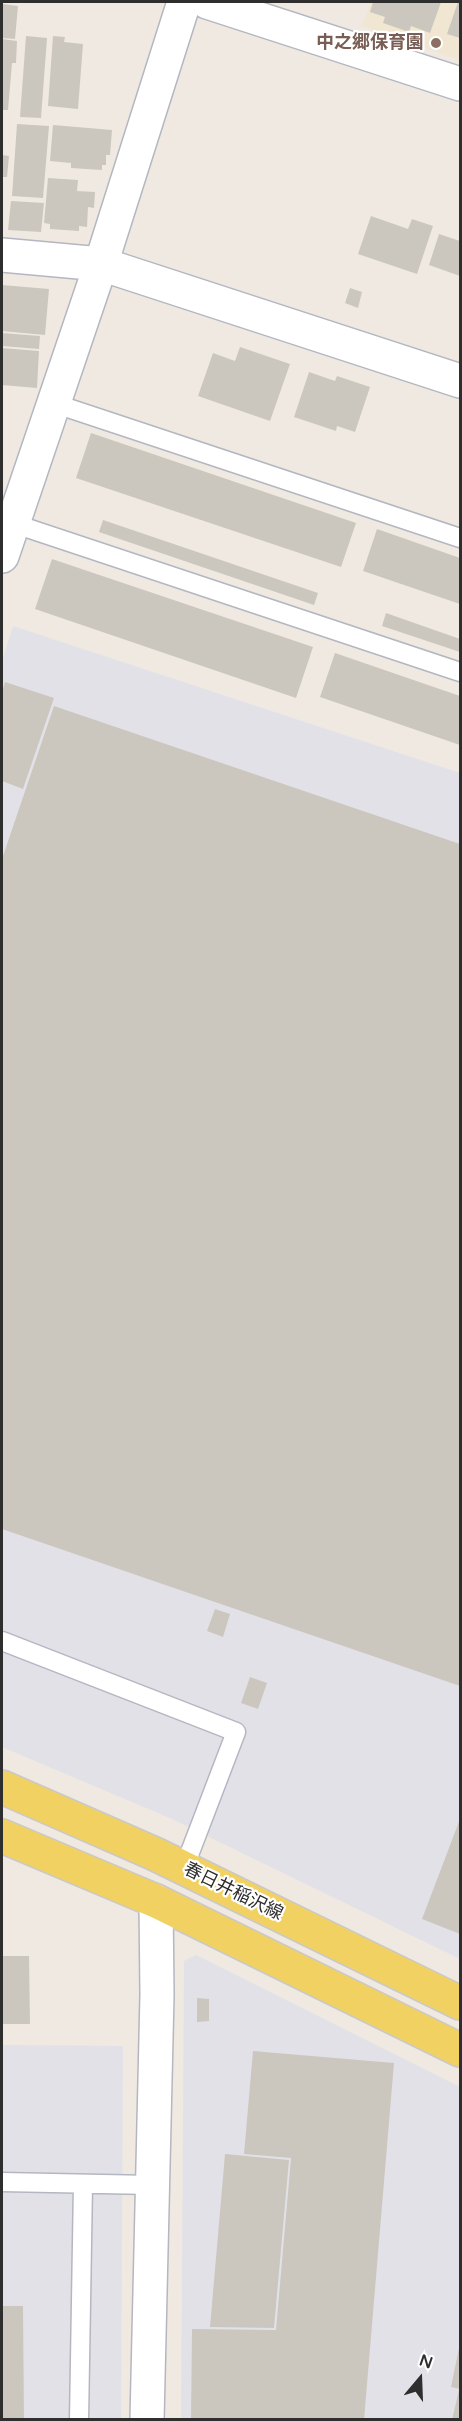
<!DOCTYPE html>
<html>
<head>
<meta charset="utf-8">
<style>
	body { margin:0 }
	#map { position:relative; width:462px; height:2421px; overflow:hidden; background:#efe9e1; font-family:"Varela Round",sans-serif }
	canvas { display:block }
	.frame { position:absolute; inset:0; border:3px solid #2e2e2e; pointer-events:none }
	.north { position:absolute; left:390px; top:2349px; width:60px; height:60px; -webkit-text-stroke:4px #fff; paint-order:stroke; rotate:19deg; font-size:16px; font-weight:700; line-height:24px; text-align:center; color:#2e2e2e }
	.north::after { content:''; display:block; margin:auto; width:21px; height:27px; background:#2e2e2e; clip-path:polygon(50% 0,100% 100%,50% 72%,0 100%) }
</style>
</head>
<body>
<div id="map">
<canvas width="462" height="2421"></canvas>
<div class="frame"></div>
<div class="north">N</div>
</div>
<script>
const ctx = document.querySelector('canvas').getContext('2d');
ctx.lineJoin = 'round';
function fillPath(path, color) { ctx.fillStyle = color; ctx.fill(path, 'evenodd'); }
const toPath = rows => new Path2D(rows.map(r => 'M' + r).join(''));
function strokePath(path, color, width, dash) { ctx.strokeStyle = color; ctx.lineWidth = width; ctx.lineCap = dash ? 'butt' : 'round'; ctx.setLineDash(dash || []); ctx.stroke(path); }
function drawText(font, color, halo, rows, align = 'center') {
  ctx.font = font + ' "Varela Round","Noto Sans JP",sans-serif'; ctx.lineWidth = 4.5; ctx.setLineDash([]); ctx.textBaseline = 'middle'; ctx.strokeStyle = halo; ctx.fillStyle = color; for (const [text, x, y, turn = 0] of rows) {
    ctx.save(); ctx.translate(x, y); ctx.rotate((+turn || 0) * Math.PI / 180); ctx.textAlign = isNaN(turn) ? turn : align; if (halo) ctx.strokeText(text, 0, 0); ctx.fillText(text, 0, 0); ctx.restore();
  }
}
const industrial = toPath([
	[13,626,460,773,460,1959,172,1819,2,1747,2,661],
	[196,1955,460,2087,460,2419,181,2420,184,1961],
	[2,2045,123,2046,121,2419,2,2420]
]);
const education = toPath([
	[371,2,460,2,460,60,362,26]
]);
const building = toPath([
	[373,2,441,2,430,33,411,26,409,32,383,23,385,17,370,12],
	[458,2,460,2,460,38,447,34],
	[2,4,18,6,15,39,2,38],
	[26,36,47,38,41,118,20,117],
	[53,36,65,37,64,42,83,44,78,109,48,106],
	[2,39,17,41,16,63,12,63,8,110,2,110],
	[17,124,49,126,43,198,12,196],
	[53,125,112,130,110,155,106,155,106,165,102,165,102,170,71,168,71,163,50,161],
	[2,155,9,156,7,177,2,177],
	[48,178,78,180,77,191,95,192,94,208,88,207,87,227,79,226,79,231,50,229,50,224,44,223],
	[11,201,44,203,41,232,8,230],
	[371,216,408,229,412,219,433,226,417,274,358,254],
	[439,234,460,241,460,276,429,265],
	[2,285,49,289,45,335,2,331],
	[350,288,362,292,358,308,345,303],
	[2,333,40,336,39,349,2,346],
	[240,347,290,364,270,421,198,396,213,353,235,361],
	[2,348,39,351,37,388,2,385],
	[309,372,335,381,337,376,370,387,355,432,337,426,336,431,294,417],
	[91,433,356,523,341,567,76,478],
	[103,520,318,593,314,605,99,532],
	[377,529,460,558,460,604,363,571],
	[52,559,313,647,296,698,35,609],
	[386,613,460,639,460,652,382,626],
	[335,653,460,696,460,745,320,697],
	[5,682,54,698,23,789,2,781,2,692],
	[54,706,460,844,460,1686,2,1529,2,859],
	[215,1609,230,1614,223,1637,207,1631],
	[250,1677,267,1683,258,1709,241,1703],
	[460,1819,460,1934,422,1919],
	[2,1956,29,1956,30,2024,2,2024],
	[197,1998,209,1999,209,2021,197,2022],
	[253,2051,394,2063,364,2420,191,2420,192,2329,276,2330,291,2158,244,2154],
	[225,2154,289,2160,274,2328,210,2327],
	[2,2306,23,2306,24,2420,2,2420],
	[459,2348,460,2348,460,2389,451,2387],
	[459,2390,460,2390,460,2420,452,2420]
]);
const lane = toPath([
	[53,403,460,538],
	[12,523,460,672],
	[2,1641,236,1732,184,1868],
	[2,2182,152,2185],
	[79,2420,83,2184]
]);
const street = toPath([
	[207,2,460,84],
	[101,264,460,381]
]);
const secondary = toPath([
	[2,255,101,264],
	[2,556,101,264,184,2],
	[147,2420,157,1995,156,1901]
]);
const primary = toPath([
	[2,1787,155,1854,460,2003],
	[2,1836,156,1901,460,2050]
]);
const markers = [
	[436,43,6,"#8d6e63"]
];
const educationNames = [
	["中之郷保育園",424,43]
];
const streetNames = [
	["春日井稲沢線",233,1892,26]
];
fillPath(industrial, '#e3e1e8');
fillPath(education, '#f0e6d1');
fillPath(building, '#cbc7bf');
strokePath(lane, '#b4b7c1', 21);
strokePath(street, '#b4b7c1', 36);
strokePath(secondary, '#b4b7c1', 36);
strokePath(primary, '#c9c9c9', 36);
strokePath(lane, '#fff', 18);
strokePath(street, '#fff', 33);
strokePath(secondary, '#fff', 33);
strokePath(primary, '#f2d163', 33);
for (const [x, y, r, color] of markers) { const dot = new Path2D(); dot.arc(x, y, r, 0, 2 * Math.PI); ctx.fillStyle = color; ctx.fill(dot); strokePath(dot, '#fff', 2); }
drawText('bold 18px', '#785e54', '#fff', educationNames, 'right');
drawText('18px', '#2e2e2e', '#fff', streetNames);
</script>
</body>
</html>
